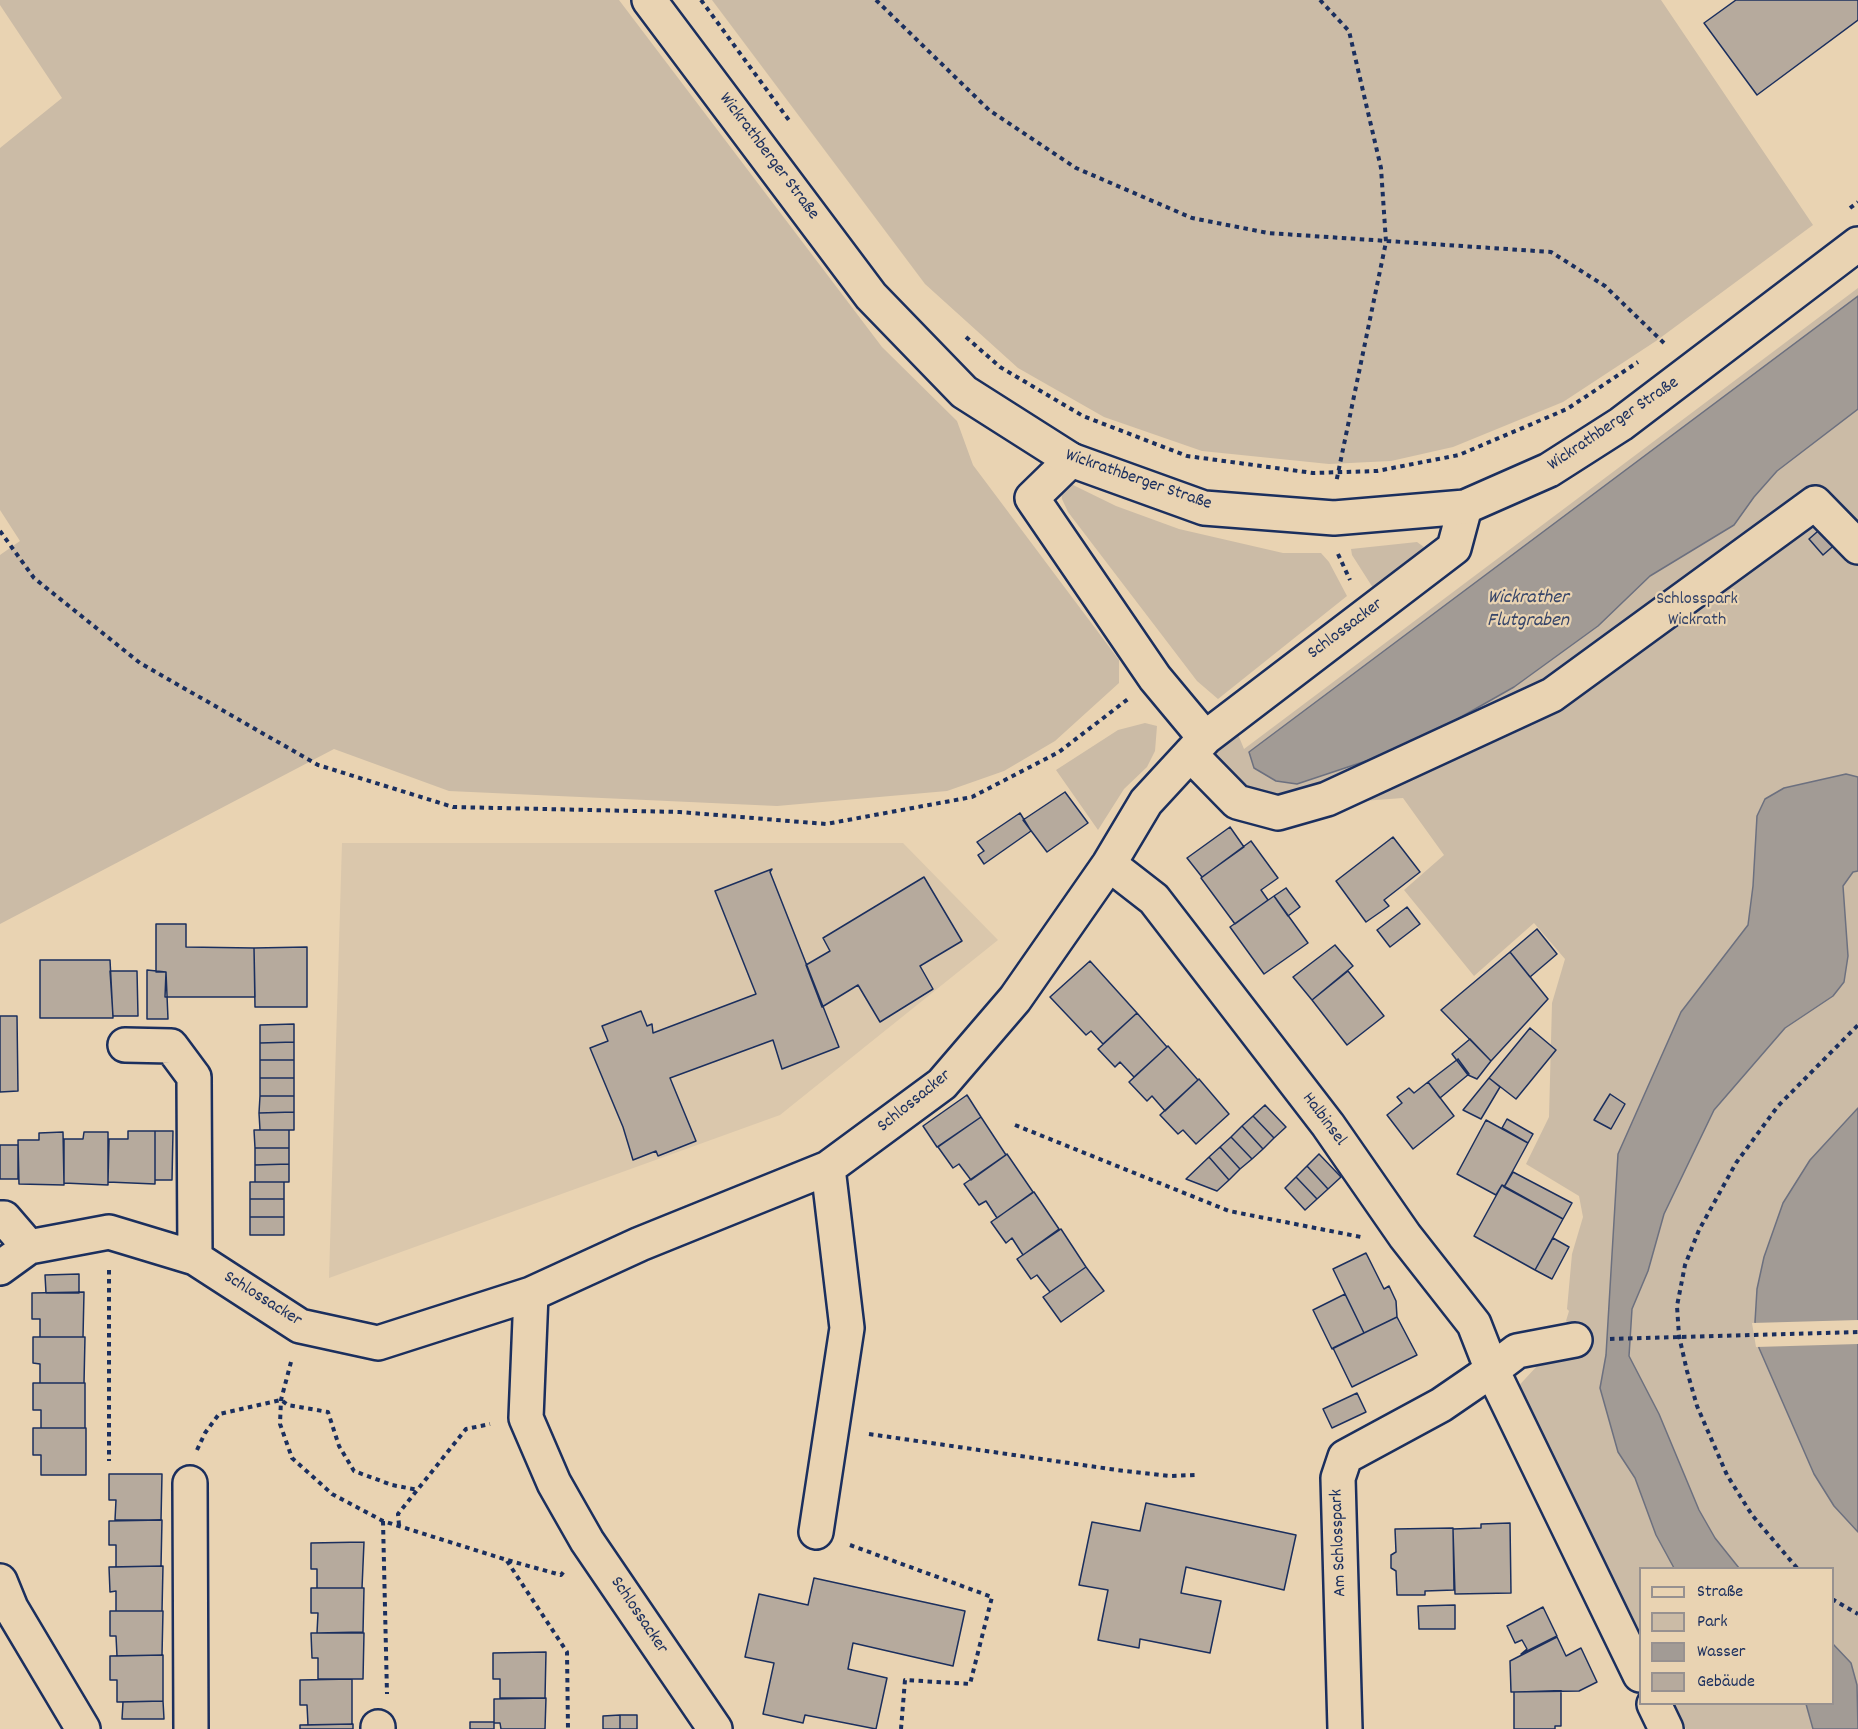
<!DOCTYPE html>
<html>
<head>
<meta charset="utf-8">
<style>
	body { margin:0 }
	#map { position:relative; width:1858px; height:1729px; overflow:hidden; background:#e9d3b2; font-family:Dekko,sans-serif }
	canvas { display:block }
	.legend { position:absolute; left:1639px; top:1567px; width:195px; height:138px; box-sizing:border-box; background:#e9d3b2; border:2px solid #979190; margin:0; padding:8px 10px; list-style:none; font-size:18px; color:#1b2f5e }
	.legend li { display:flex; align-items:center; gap:12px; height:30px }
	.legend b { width:30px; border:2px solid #979190 }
</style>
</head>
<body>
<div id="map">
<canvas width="1858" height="1729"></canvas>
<ul class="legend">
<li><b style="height:8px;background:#e9d3b2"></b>Straße</li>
<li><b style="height:16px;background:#cbbba6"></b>Park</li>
<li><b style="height:16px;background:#a29b95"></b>Wasser</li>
<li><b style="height:16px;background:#b6aa9d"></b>Gebäude</li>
</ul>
</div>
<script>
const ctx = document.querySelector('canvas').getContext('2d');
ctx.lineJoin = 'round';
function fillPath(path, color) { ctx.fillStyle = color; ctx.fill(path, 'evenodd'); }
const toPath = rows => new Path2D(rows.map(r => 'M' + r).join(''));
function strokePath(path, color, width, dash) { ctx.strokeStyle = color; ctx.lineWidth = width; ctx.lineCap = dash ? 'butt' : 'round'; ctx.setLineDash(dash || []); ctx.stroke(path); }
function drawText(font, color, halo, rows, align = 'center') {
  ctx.font = font + ' Dekko,sans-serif'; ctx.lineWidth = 4.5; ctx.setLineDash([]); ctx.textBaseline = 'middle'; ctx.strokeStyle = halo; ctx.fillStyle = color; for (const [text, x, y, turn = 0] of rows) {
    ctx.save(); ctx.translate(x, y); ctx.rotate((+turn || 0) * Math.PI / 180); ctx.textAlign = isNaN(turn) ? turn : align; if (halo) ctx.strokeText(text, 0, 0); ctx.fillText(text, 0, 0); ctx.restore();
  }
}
const built = toPath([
	[342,843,903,843,998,940,780,1115,329,1278]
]);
const green = toPath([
	[0,0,619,0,882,347,957,421,973,465,1119,660,1119,683,1055,741,1004,771,947,791,777,806,449,791,334,749,0,924,0,555,20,541,0,510,0,148,62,98,0,5],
	[712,0,1661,0,1813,225,1656,341,1563,402,1453,447,1391,461,1329,464,1202,451,1104,417,1018,368,925,284],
	[1858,288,1858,1729,1686,1729,1673,1704,1832,1704,1832,1568,1640,1568,1640,1640,1513,1392,1573,1327,1566,1321,1569,1311,1567,1309,1572,1254,1583,1217,1579,1196,1526,1164,1549,1117,1552,1003,1565,959,1534,923,1474,976,1404,890,1444,855,1403,798,1280,807,1240,796,1208,761,1237,732,1244,749],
	[1071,484,1116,506,1179,529,1283,553,1321,553,1329,562,1347,596,1218,699,1197,681,1068,512,1062,499,1061,488],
	[1417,542,1424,547,1420,556,1375,591,1352,555,1351,549],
	[1145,723,1157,726,1155,751,1147,767,1124,789,1098,830,1056,770,1118,730]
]);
const water = toPath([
	[1858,296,1858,409,1777,471,1754,497,1734,525,1650,576,1598,626,1514,687,1408,747,1297,784,1276,781,1254,768,1249,752,1858,296],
	[1846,774,1858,777,1858,871,1853,872,1843,886,1848,956,1844,982,1833,996,1785,1028,1714,1110,1664,1214,1648,1271,1632,1309,1629,1356,1659,1414,1699,1510,1715,1538,1739,1568,1674,1568,1656,1535,1635,1478,1618,1452,1600,1388,1606,1355,1618,1154,1681,1012,1748,925,1753,886,1757,816,1765,799,1784,788,1846,774],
	[1858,1108,1858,1532,1834,1506,1814,1474,1759,1348,1755,1322,1757,1289,1764,1257,1783,1203,1810,1160,1858,1108],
	[1833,1644,1851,1663,1857,1685,1858,1729,1813,1729,1806,1704,1832,1704,1833,1644]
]);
const pier = toPath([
	[1858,1320,1858,1344,1756,1347,1752,1323]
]);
const building = toPath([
	[1736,0,1858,0,1858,20,1757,95,1704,23,1736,0],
	[1825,525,1839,541,1823,555,1809,539,1825,525],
	[1065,792,1088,823,1047,852,1023,820,1065,792],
	[1020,813,1031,831,984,864,978,855,984,851,977,842,1020,813],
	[1230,827,1244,847,1202,877,1187,858,1230,827],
	[1393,837,1420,872,1384,900,1389,906,1366,922,1336,881,1393,837],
	[1251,841,1278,878,1261,890,1268,900,1235,924,1201,878,1251,841],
	[772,869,770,872,839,1047,782,1069,773,1040,670,1078,696,1141,658,1156,656,1151,633,1160,623,1127,590,1048,608,1041,602,1026,641,1011,647,1026,652,1024,653,1033,756,994,715,891,772,869],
	[924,877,962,941,920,966,933,989,880,1022,858,985,822,1007,806,965,830,951,823,938,924,877],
	[1286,888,1300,907,1288,916,1274,896,1286,888],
	[1274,896,1308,943,1264,974,1230,927,1274,896],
	[1407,907,1420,924,1390,947,1377,930,1407,907],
	[156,924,186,924,186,947,254,948,255,997,165,997,166,972,156,972,156,924],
	[1537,929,1557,954,1530,977,1510,952,1537,929],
	[1335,945,1353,966,1312,1000,1293,977,1335,945],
	[307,947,307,1007,255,1007,254,948,307,947],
	[1510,952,1548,999,1491,1061,1441,1010,1510,952],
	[40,960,110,960,113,1018,40,1018,40,960],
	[1090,961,1137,1013,1103,1044,1091,1031,1086,1035,1050,997,1090,961],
	[147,970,166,972,168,1019,147,1019,147,970],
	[110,971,137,971,138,1016,113,1016,110,971],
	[1348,971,1384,1016,1347,1045,1312,1000,1348,971],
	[1137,1013,1167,1047,1134,1077,1120,1062,1115,1067,1098,1049,1137,1013],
	[0,1016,17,1016,18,1091,0,1092,0,1016],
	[294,1024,294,1042,260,1043,260,1025,294,1024],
	[1530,1028,1556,1050,1516,1099,1489,1078,1530,1028],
	[1470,1039,1491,1061,1477,1079,1468,1075,1452,1054,1470,1039],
	[294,1042,294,1060,260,1060,260,1043,294,1042],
	[1168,1046,1198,1080,1165,1111,1152,1096,1147,1101,1129,1082,1168,1046],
	[1458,1059,1469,1074,1440,1098,1428,1082,1458,1059],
	[260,1060,294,1060,294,1078,260,1078,260,1060],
	[260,1078,294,1078,294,1096,260,1096,260,1078],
	[1489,1078,1500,1087,1481,1119,1463,1110,1489,1078],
	[1199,1079,1229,1114,1196,1144,1183,1130,1178,1134,1160,1115,1199,1079],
	[1428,1082,1454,1116,1413,1149,1387,1115,1402,1103,1397,1097,1409,1088,1414,1093,1428,1082],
	[1610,1094,1625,1104,1611,1129,1594,1120,1610,1094],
	[967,1095,981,1117,937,1147,923,1126,967,1095],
	[260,1096,294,1096,294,1112,259,1113,260,1096],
	[1265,1105,1286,1127,1274,1138,1253,1116,1265,1105],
	[294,1112,294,1130,260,1130,259,1113,294,1112],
	[1253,1116,1274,1138,1263,1149,1242,1126,1253,1116],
	[981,1117,1006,1155,971,1180,959,1164,953,1168,938,1147,981,1117],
	[1507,1119,1533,1134,1528,1143,1502,1128,1507,1119],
	[1486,1120,1528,1143,1504,1187,1502,1185,1496,1195,1457,1174,1486,1120],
	[1242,1126,1263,1149,1252,1159,1231,1137,1242,1126],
	[254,1130,289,1130,289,1148,255,1148,254,1130],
	[128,1131,155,1131,155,1184,108,1182,109,1139,128,1139,128,1131],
	[155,1131,173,1131,172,1180,155,1180,155,1131],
	[63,1132,64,1185,19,1184,18,1140,39,1140,39,1133,63,1132],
	[84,1132,108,1132,108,1185,64,1183,64,1139,83,1139,84,1132],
	[1231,1137,1252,1159,1240,1169,1220,1147,1231,1137],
	[0,1145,18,1145,18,1179,0,1179,0,1145],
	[1220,1147,1240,1169,1229,1180,1209,1157,1220,1147],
	[255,1148,289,1148,289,1164,255,1165,255,1148],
	[1007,1154,1033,1192,997,1218,986,1201,979,1205,964,1184,1007,1154],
	[1319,1154,1341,1177,1328,1189,1307,1166,1319,1154],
	[1209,1157,1229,1180,1217,1191,1186,1179,1209,1157],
	[289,1164,289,1182,255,1182,255,1165,289,1164],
	[1307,1166,1328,1189,1317,1199,1296,1177,1307,1166],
	[1513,1172,1572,1203,1563,1219,1504,1187,1513,1172],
	[1296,1177,1317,1199,1305,1210,1285,1188,1296,1177],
	[250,1182,284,1182,284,1199,250,1199,250,1182],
	[1502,1185,1563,1219,1535,1270,1474,1236,1502,1185],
	[1034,1192,1059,1229,1023,1255,1012,1238,1006,1243,991,1222,1034,1192],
	[250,1199,284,1199,284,1217,250,1217,250,1199],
	[250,1217,284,1217,284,1235,250,1235,250,1217],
	[1061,1229,1086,1267,1050,1292,1037,1275,1031,1279,1017,1259,1061,1229],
	[1553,1238,1569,1247,1552,1279,1535,1270,1553,1238],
	[1366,1253,1384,1289,1389,1286,1396,1301,1397,1317,1364,1333,1333,1269,1366,1253],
	[1086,1267,1104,1291,1061,1322,1043,1297,1086,1267],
	[79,1274,79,1293,46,1293,45,1275,79,1274],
	[84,1292,83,1337,40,1337,40,1319,32,1319,32,1293,84,1292],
	[1345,1294,1364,1333,1332,1349,1313,1310,1345,1294],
	[1397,1317,1417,1355,1352,1387,1333,1348,1397,1317],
	[33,1337,85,1337,84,1383,40,1383,40,1364,33,1363,33,1337],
	[33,1383,85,1383,85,1428,41,1428,41,1410,33,1410,33,1383],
	[1357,1393,1366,1412,1332,1428,1323,1409,1357,1393],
	[33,1428,86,1428,86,1475,41,1475,41,1455,33,1455,33,1428],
	[109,1474,162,1474,161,1520,115,1520,116,1500,109,1500,109,1474],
	[1146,1503,1296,1535,1284,1590,1186,1567,1181,1593,1221,1601,1210,1653,1140,1639,1139,1648,1098,1640,1108,1590,1079,1585,1092,1522,1140,1531,1146,1503],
	[162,1520,161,1566,116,1567,116,1545,109,1545,109,1521,162,1520],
	[1510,1523,1511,1593,1455,1594,1453,1529,1481,1528,1481,1524,1510,1523],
	[1395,1529,1453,1528,1454,1590,1425,1591,1425,1595,1397,1595,1396,1571,1391,1568,1391,1555,1396,1552,1395,1529],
	[364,1542,362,1588,317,1588,317,1569,311,1569,311,1543,364,1542],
	[163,1566,162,1611,116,1611,116,1591,110,1592,109,1567,163,1566],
	[814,1578,965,1611,953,1666,853,1643,848,1669,887,1678,876,1729,805,1715,803,1723,763,1714,774,1663,745,1657,759,1594,808,1605,814,1578],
	[311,1588,364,1588,363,1632,317,1633,318,1613,311,1613,311,1588],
	[1455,1605,1455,1629,1419,1629,1418,1606,1455,1605],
	[1543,1607,1557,1636,1521,1654,1527,1649,1522,1640,1515,1643,1507,1626,1543,1607],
	[110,1611,163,1611,162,1655,117,1656,116,1636,110,1636,110,1611],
	[311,1633,364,1633,363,1679,318,1679,318,1658,312,1658,311,1633],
	[1557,1637,1566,1656,1581,1648,1597,1682,1579,1691,1511,1692,1510,1661,1557,1637],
	[546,1652,545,1698,500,1698,500,1679,493,1679,493,1653,546,1652],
	[163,1655,163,1701,117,1702,117,1680,110,1680,110,1656,163,1655],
	[352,1679,352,1724,308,1725,307,1705,300,1705,300,1680,352,1679],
	[1561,1691,1561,1726,1555,1726,1555,1729,1514,1729,1514,1692,1561,1691],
	[546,1698,545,1729,501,1729,500,1723,494,1723,494,1699,546,1698],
	[163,1701,164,1719,122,1719,123,1702,163,1701],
	[620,1715,620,1729,603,1729,603,1716,620,1715],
	[620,1715,637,1715,637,1729,620,1729,620,1715],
	[470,1722,494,1722,494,1729,470,1729,470,1722],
	[353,1724,353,1729,300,1729,300,1725,353,1724]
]);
const path = toPath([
	[701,0,791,123],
	[876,0,989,110,1076,168,1192,218,1268,233,1551,252,1605,286,1666,345],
	[1320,0,1349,31,1381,168,1386,242,1336,483],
	[1850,208,1858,202],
	[966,337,1000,367,1083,416,1187,456,1313,473,1377,471,1459,455,1567,409,1638,362],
	[0,531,34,578,140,663,318,765,453,807,680,812,826,824,972,797,1059,752,1128,699],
	[1338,554,1350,580],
	[1015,1125,1229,1211,1361,1237],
	[109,1270,109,1461],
	[1610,1339,1858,1332],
	[291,1362,281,1400,280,1424,292,1458,332,1494,383,1521,507,1560,561,1575,565,1570],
	[869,1434,1117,1470,1169,1476,1195,1475],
	[197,1450,205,1433,219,1414,281,1400,288,1405,328,1412,339,1446,354,1471,392,1485,418,1490],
	[383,1521,387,1694],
	[399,1525,398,1514,466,1429,490,1424],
	[850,1545,992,1597,970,1684,905,1680,901,1729],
	[507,1561,567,1652,568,1729],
	[1797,1568,1752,1515,1727,1475,1710,1436,1697,1406,1687,1371,1679,1336,1677,1306,1685,1265,1699,1230,1736,1163,1778,1106,1858,1025],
	[1832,1599,1858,1614]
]);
const minor = toPath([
	[1071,460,1032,498,1155,678,1205,738],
	[1190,754,1237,802,1278,813,1327,799,1552,695,1815,503,1858,547],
	[1109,864,1154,899,1328,1125,1405,1236,1474,1324,1492,1370,1517,1351,1575,1340],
	[125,1045,171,1046,194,1077,195,1258],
	[0,1218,4,1218,29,1247],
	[0,1268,29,1247,109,1232,195,1258,300,1326,378,1343,531,1294,640,1244,828,1168,942,1084,1015,999,1109,864,1146,802,1205,738,1454,548,1465,507],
	[531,1294,526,1418,554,1483,587,1541,715,1729],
	[190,1483,191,1729],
	[816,1532,847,1328,828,1168],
	[0,1581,11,1608,83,1729],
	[1654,1704,1666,1729],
	[378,1727,378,1729],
	[1345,1729,1338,1478,1345,1457,1441,1405,1492,1370,1640,1675]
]);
const major = toPath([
	[649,0,871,296,964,392,1071,460,1204,508,1334,518,1465,507,1549,470,1621,424,1858,244]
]);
const streetNames = [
	["Wickrathberger Straße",768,157,53],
	["Wickrathberger Straße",1614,425,-34],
	["Wickrathberger Straße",1138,481,19],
	["Schlossacker",1346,630,-37],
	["Schlossacker",915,1102,-39],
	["Halbinsel",1323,1120,53],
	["Schlossacker",262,1300,32],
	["Am Schlosspark",1340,1543,-92],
	["Schlossacker",638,1616,56]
];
const parkNames = [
	["Schlosspark",1697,601],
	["Wickrath",1697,622]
];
const waterNames = [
	["Wickrather",1528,599],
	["Flutgraben",1528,622]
];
fillPath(built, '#dac7ac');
fillPath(green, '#cbbba6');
fillPath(water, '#a29b95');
strokePath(water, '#6c707f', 1.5);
fillPath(pier, '#e9d3b2');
fillPath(building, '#b6aa9d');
strokePath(building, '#1b2f5e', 1.5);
strokePath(minor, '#1b2f5e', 38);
strokePath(major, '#1b2f5e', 38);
strokePath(path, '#1b2f5e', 4, [4.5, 4.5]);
strokePath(minor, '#e9d3b2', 33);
strokePath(major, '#e9d3b2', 33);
drawText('18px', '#1b2f5e', '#e9d3b2', streetNames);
drawText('18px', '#354469', '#e9d3b2', parkNames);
drawText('italic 20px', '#364569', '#e9d3b2', waterNames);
</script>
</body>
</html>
